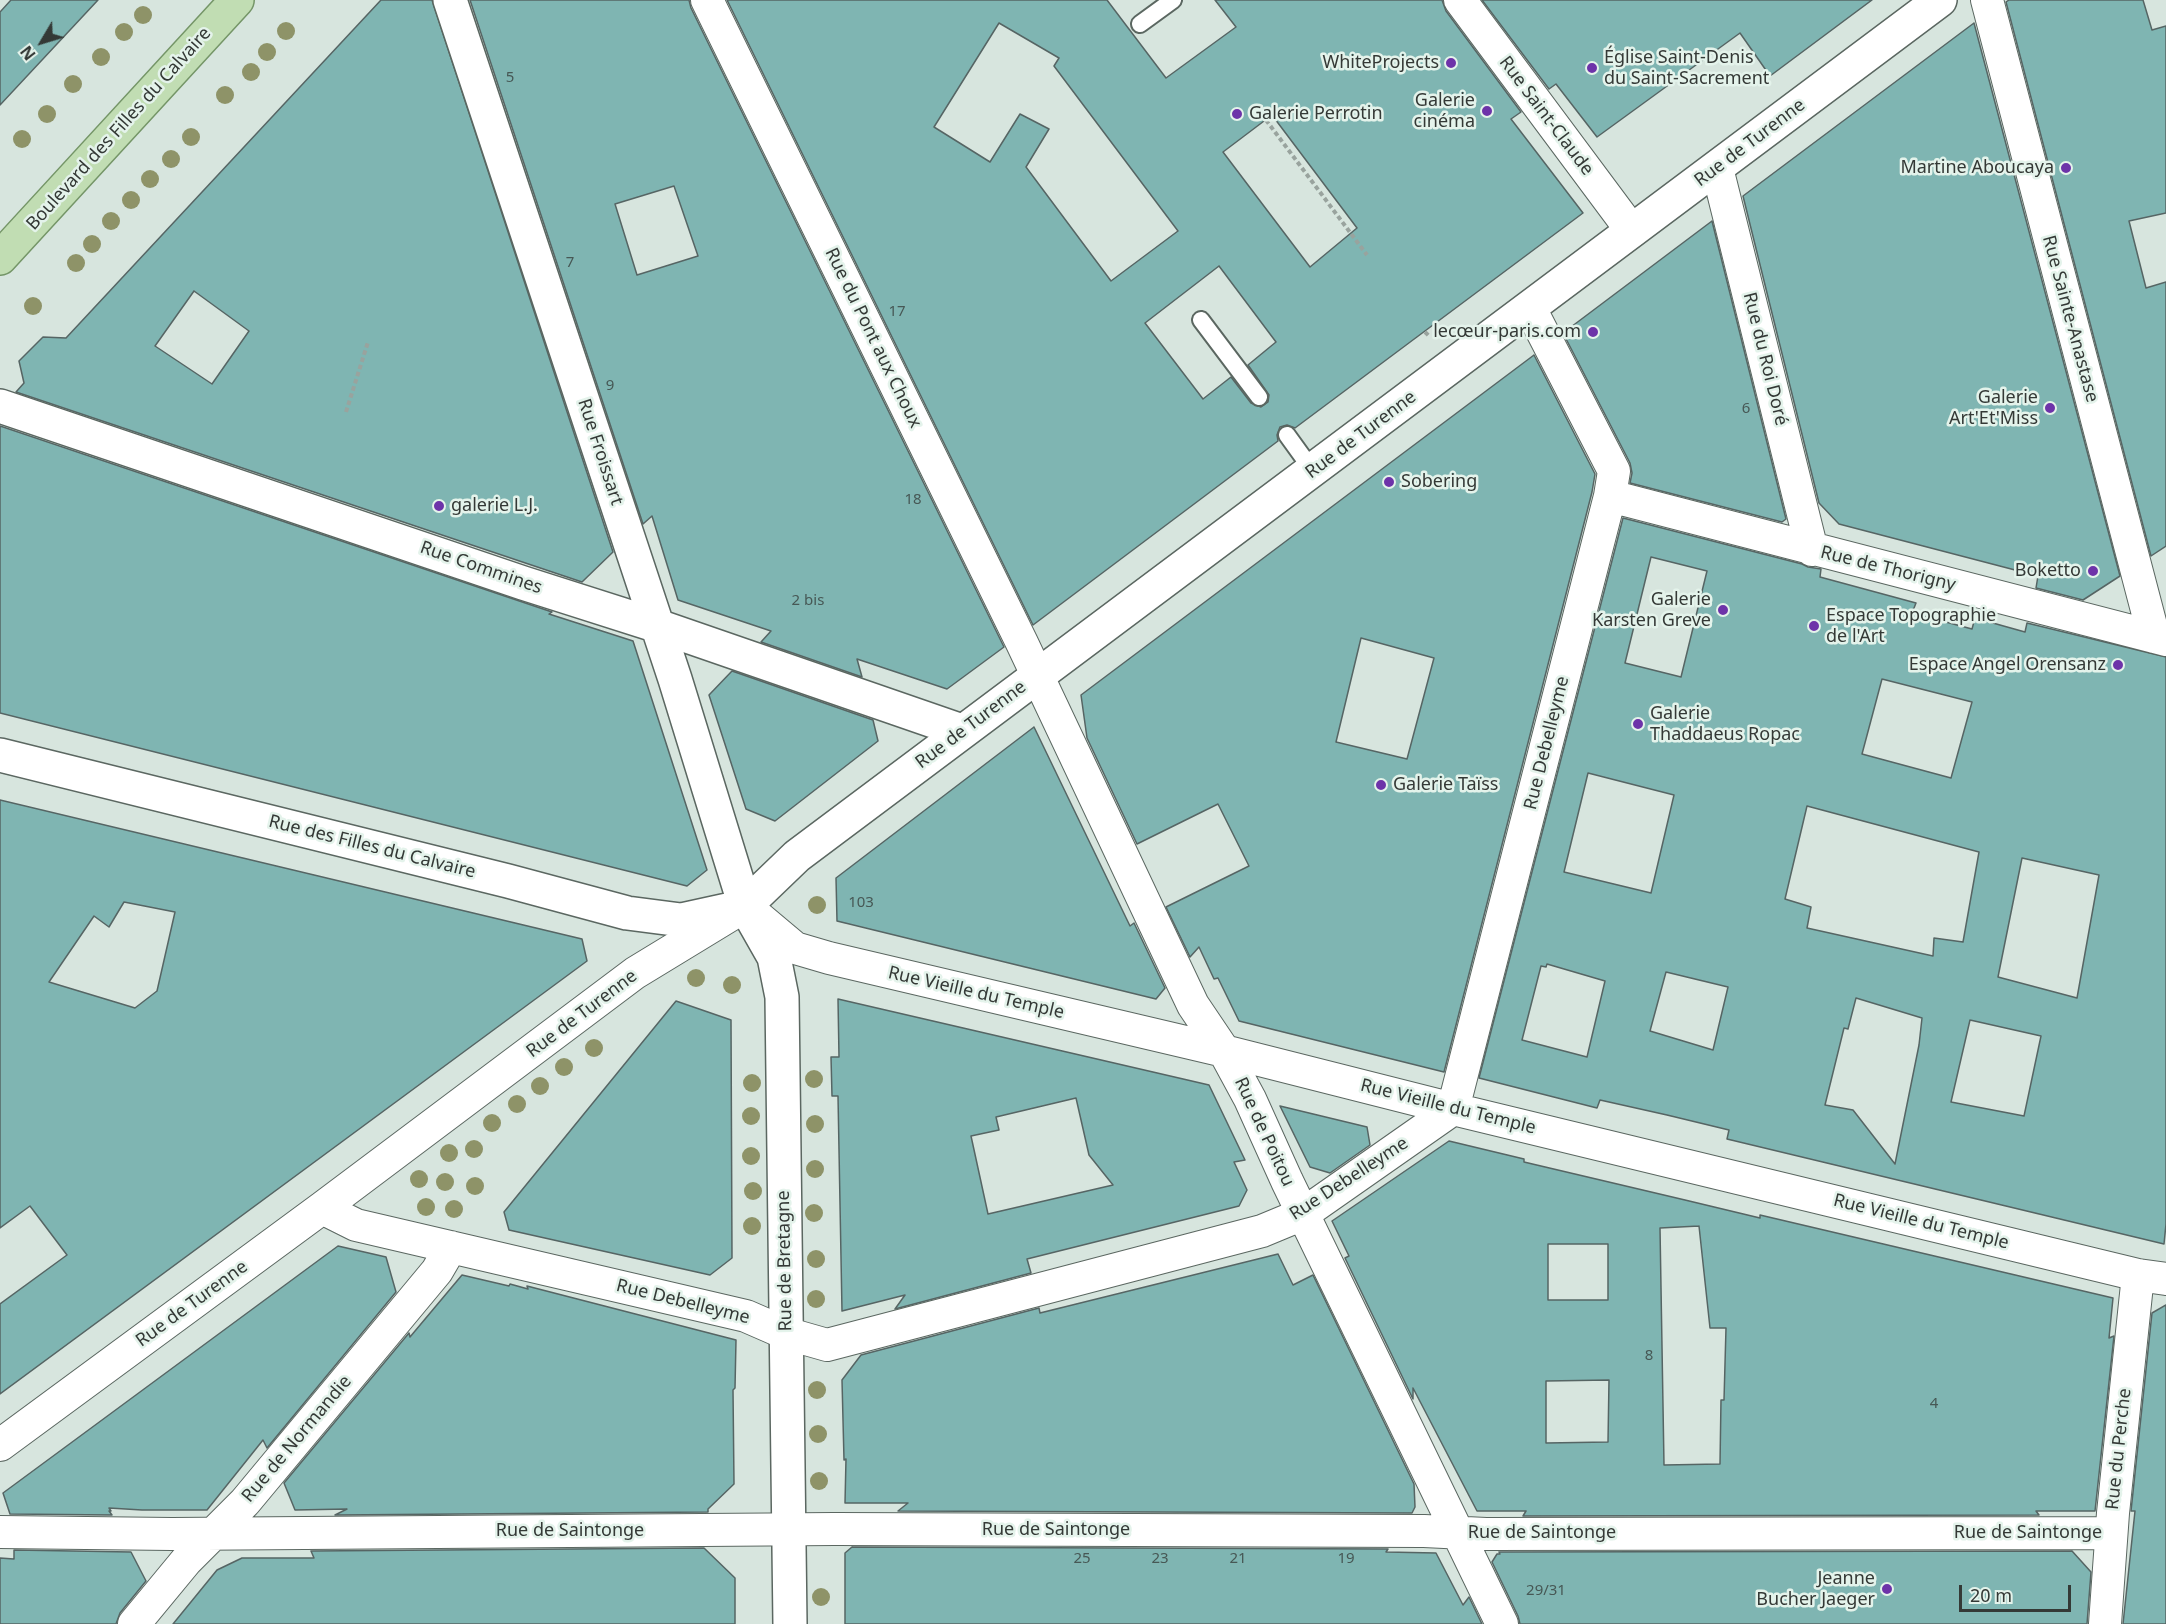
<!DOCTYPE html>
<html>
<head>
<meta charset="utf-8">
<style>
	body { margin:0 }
	#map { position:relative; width:2166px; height:1624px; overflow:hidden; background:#d7e5de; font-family:"Noto Sans",sans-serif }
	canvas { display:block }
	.north { position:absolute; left:12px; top:12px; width:60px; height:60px; -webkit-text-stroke:4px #e4f3eb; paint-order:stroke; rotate:232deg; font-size:16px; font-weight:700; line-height:24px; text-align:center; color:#343936 }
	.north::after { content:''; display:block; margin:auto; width:21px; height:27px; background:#343936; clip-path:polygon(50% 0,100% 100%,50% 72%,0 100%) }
	.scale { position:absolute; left:1959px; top:1585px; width:112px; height:27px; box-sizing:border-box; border:3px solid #343936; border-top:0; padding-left:8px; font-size:18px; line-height:21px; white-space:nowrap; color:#343936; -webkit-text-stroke:4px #e4f3eb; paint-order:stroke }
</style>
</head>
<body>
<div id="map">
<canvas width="2166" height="1624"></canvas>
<div class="north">N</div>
<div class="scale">20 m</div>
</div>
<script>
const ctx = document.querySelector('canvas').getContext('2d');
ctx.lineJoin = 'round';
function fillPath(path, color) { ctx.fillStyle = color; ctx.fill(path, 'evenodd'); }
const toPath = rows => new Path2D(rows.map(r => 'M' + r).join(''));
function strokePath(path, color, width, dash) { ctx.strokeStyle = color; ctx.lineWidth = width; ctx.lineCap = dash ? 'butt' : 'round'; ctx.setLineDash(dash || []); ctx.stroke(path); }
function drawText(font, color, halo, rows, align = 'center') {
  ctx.font = font + ' "Noto Sans",sans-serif'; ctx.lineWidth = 5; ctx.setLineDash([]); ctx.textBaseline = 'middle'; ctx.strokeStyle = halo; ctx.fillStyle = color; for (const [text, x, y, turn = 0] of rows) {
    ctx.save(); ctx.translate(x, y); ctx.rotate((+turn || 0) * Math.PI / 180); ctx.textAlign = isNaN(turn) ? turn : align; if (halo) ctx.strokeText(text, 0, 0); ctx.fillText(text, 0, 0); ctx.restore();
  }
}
const building = toPath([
	[11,0,98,0,0,105,0,12,11,0],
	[381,0,432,0,613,552,582,582,16,392,24,383,19,361,43,337,66,338,381,0],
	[194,291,249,331,212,384,155,346,194,291],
	[470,0,689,0,691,8,1004,647,947,689,857,659,862,677,761,642,771,631,678,600,652,516,643,524,470,0],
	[674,186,698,256,637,275,615,204,674,186],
	[727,0,1107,0,1166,78,1236,27,1215,0,1442,0,1446,11,1521,112,1511,119,1583,213,1295,428,1287,425,1280,427,1277,435,1278,441,1033,625,727,0],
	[999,23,1059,58,1054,66,1178,231,1111,281,1026,167,1049,129,1020,114,990,162,934,127,999,23],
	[1272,115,1357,228,1310,267,1223,152,1272,115],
	[1219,266,1276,342,1248,365,1269,395,1268,402,1261,407,1251,403,1231,377,1203,399,1145,323,1219,266],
	[1482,0,1872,0,1770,76,1740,33,1597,137,1556,84,1549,89,1482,0],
	[2009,0,2143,0,2152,30,2166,26,2166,213,2129,221,2146,288,2166,282,2166,546,2151,556,2006,2,2009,0],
	[1974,23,2120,576,2083,600,2036,588,2038,576,1839,524,1819,503,1743,196,1974,23],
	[1712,221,1786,519,1782,522,1630,483,1632,473,1630,463,1563,333,1712,221],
	[1534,355,1595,474,1592,492,1444,1072,1239,1021,1218,978,1214,979,1199,947,1190,957,1166,907,1249,866,1218,804,1137,844,1087,738,1081,695,1534,355],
	[1361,638,1434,658,1407,759,1336,742,1361,638],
	[0,426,552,612,549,614,633,641,707,870,687,886,0,713,0,426],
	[1623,518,1802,564,1808,567,1821,569,1820,577,1916,603,1912,613,1972,629,1975,618,2025,632,2027,623,2166,657,2166,1224,2164,1244,1727,1139,1729,1130,1667,1115,1600,1100,1597,1108,1479,1078,1623,518],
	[1651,557,1707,571,1681,677,1625,663,1651,557],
	[1882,679,1972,702,1951,778,1862,754,1882,679],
	[1588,773,1674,795,1651,893,1564,872,1588,773],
	[1807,806,1979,852,1963,942,1934,938,1933,956,1807,928,1811,907,1785,899,1807,806],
	[2022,858,2099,875,2077,998,1998,977,2022,858],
	[1547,964,1605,981,1587,1057,1522,1040,1541,966,1546,967,1547,964],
	[1666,972,1728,987,1713,1050,1650,1031,1666,972],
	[1856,998,1922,1018,1919,1045,1895,1164,1853,1110,1825,1105,1844,1028,1848,1029,1856,998],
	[1970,1020,2041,1036,2024,1116,1951,1102,1970,1020],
	[732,671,873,720,878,741,775,821,746,809,709,695,732,671],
	[1034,727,1130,926,1134,923,1165,988,1156,999,837,921,836,878,1034,727],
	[0,800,582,939,587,961,0,1394,0,1304,67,1255,30,1206,0,1228,0,800],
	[124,902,175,912,157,991,135,1008,49,982,94,916,109,927,124,902],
	[838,999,1209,1085,1245,1160,1234,1162,1247,1190,1239,1206,1027,1259,1031,1273,895,1309,905,1295,842,1311,838,1096,832,1096,831,1057,839,1057,838,999],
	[1076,1098,1089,1155,1113,1185,988,1214,971,1136,999,1130,996,1117,1076,1098],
	[676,1001,731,1020,732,1258,710,1275,509,1230,504,1212,676,1001],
	[1280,1106,1367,1127,1370,1145,1330,1173,1310,1167,1280,1106],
	[1449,1141,1524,1159,1524,1162,1685,1200,1760,1218,1760,1215,2113,1298,2109,1338,2114,1336,2095,1511,2036,1511,2039,1515,1523,1516,1526,1511,1477,1511,1413,1388,1413,1399,1345,1258,1349,1256,1332,1221,1449,1141],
	[1699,1226,1710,1328,1726,1328,1724,1400,1721,1400,1720,1464,1664,1465,1660,1228,1699,1226],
	[1548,1244,1608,1244,1608,1300,1548,1300,1548,1244],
	[1609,1380,1608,1442,1546,1443,1546,1381,1609,1380],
	[338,1246,386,1257,396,1292,267,1448,263,1440,207,1510,142,1510,109,1508,111,1511,109,1511,112,1515,10,1514,3,1493,338,1246],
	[1278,1254,1293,1285,1313,1275,1414,1484,1415,1507,1412,1513,898,1511,908,1503,845,1503,846,1459,844,1460,842,1380,861,1355,1039,1308,1040,1313,1278,1254],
	[462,1275,509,1286,510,1284,528,1289,527,1286,736,1340,735,1388,733,1390,734,1484,708,1509,708,1512,335,1515,347,1509,295,1510,284,1483,409,1333,410,1337,462,1275],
	[2166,1305,2166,1624,2123,1624,2135,1511,2131,1511,2152,1313,2166,1305],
	[852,1547,1388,1549,1386,1552,1436,1553,1463,1605,1469,1597,1482,1624,845,1624,845,1553,852,1547],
	[704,1548,735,1578,735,1624,173,1624,217,1570,242,1558,314,1558,311,1551,704,1548],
	[14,1550,131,1552,146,1581,120,1613,116,1624,0,1624,0,1558,14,1559,14,1550],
	[2072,1551,2091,1572,2087,1624,1520,1624,1518,1616,1492,1562,1497,1554,1500,1554,1499,1552,2072,1551]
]);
const path = toPath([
	[1266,120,1367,255],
	[1425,332,1430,337],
	[346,412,368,342]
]);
const lane = toPath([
	[1140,24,1173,0],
	[1201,320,1259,397],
	[1287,435,1313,471]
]);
const street = toPath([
	[707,0,1022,643,1193,1005,1224,1051,1250,1099,1287,1181,1502,1624],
	[1460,0,1632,231],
	[1987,0,2154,637],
	[1717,168,1812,550],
	[1610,496,2166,640],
	[322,1208,356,1225,746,1316,785,1333,827,1345,1262,1231,1303,1214,1453,1109,1610,496,1614,471,1530,308],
	[0,1445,322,1208,635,973,745,906,795,948,829,958,1224,1051,1453,1109,2138,1275,2166,1279],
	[0,1532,172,1534,835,1529,1424,1531,1486,1534,2111,1533],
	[134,1624,186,1561,245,1502,437,1271,451,1247],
	[2105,1624,2113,1513,2138,1275]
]);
const secondary = toPath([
	[450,0,675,679,745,906,774,957,782,997,790,1624],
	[0,406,523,583,658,626,962,731],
	[0,755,508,881,627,913,681,920,745,906],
	[745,906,797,856,1940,0]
]);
const primary = toPath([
	[0,258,237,0]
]);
const trees = [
	[143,15],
	[286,31],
	[124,32],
	[267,52],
	[101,57],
	[251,72],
	[73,84],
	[225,95],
	[47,114],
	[191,137],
	[22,139],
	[171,159],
	[150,179],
	[131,200],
	[111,221],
	[92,244],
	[76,263],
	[33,306],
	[817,905],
	[696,978],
	[732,985],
	[594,1048],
	[564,1067],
	[814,1079],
	[752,1083],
	[540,1086],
	[517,1104],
	[751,1116],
	[492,1123],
	[815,1124],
	[474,1149],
	[449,1153],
	[751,1156],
	[815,1169],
	[419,1179],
	[445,1182],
	[475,1186],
	[753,1191],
	[426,1207],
	[454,1209],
	[814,1213],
	[752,1226],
	[816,1259],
	[816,1299],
	[817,1390],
	[818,1434],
	[819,1481],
	[821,1597]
];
const markers = [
	[1451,63,6,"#6d33a9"],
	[1592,68,6,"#6d33a9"],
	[1487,111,6,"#6d33a9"],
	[1237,114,6,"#6d33a9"],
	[2066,168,6,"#6d33a9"],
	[1593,332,6,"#6d33a9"],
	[2050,408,6,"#6d33a9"],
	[1389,482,6,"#6d33a9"],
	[439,506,6,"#6d33a9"],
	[2093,571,6,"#6d33a9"],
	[1723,610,6,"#6d33a9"],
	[1814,626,6,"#6d33a9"],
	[2118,665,6,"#6d33a9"],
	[1638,724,6,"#6d33a9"],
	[1381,785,6,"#6d33a9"],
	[1887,1589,6,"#6d33a9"]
];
const numberNames = [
	["5",510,78],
	["7",570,263],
	["17",897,312],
	["9",610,386],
	["6",1746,409],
	["18",913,500],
	["2 bis",808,601],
	["103",861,903],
	["8",1649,1356],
	["4",1934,1404],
	["25",1082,1559],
	["23",1160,1559],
	["21",1238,1559],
	["19",1346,1559],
	["29/31",1546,1591]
];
const poiNames = [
	["Église Saint-Denis",1604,58,"left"],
	["du Saint-Sacrement",1604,79,"left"],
	["WhiteProjects",1439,63],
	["Galerie",1475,101],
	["cinéma",1475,122],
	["Galerie Perrotin",1249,114,"left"],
	["Martine Aboucaya",2054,168],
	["lecœur-paris.com",1581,332],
	["Galerie",2038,398],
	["Art'Et'Miss",2038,419],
	["Sobering",1401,482,"left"],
	["galerie L.J.",451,506,"left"],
	["Boketto",2081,571],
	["Galerie",1711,600],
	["Karsten Greve",1711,621],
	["Espace Topographie",1826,616,"left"],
	["de l'Art",1826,637,"left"],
	["Espace Angel Orensanz",2106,665],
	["Galerie",1650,714,"left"],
	["Thaddaeus Ropac",1650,735,"left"],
	["Galerie Taïss",1393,785,"left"],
	["Jeanne",1875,1579],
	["Bucher Jaeger",1875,1600]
];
const streetNames = [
	["Rue Saint-Claude",1546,116,53],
	["Boulevard des Filles du Calvaire",119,129,-48],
	["Rue de Turenne",1750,143,-37],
	["Rue Sainte-Anastase",2070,319,75],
	["Rue du Pont aux Choux",873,338,64],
	["Rue du Roi Doré",1765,359,76],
	["Rue de Turenne",1361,435,-37],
	["Rue Froissart",600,452,72],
	["Rue Commines",481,568,19],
	["Rue de Thorigny",1888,569,14],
	["Rue de Turenne",971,725,-37],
	["Rue Debelleyme",1547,743,-76],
	["Rue des Filles du Calvaire",372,847,14],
	["Rue Vieille du Temple",976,993,13],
	["Rue de Turenne",582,1014,-37],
	["Rue Vieille du Temple",1448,1107,14],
	["Rue de Poitou",1264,1132,65],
	["Rue Debelleyme",1349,1179,-33],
	["Rue Vieille du Temple",1921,1222,14],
	["Rue de Bretagne",785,1261,-91],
	["Rue Debelleyme",683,1302,14],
	["Rue de Turenne",192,1304,-36],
	["Rue de Normandie",297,1439,-50],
	["Rue du Perche",2119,1449,-84],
	["Rue de Saintonge",1056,1530],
	["Rue de Saintonge",570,1531],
	["Rue de Saintonge",1542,1533],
	["Rue de Saintonge",2028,1533]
];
fillPath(building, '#7fb5b2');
strokePath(building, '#566564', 1.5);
strokePath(lane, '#5b6761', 20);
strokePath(street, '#5b6761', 34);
strokePath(secondary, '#5b6761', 36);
strokePath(primary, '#749567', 36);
strokePath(path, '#99a39e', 4, [4.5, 3]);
strokePath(lane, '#fff', 16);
strokePath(street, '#fff', 32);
strokePath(secondary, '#fff', 33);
strokePath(primary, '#c1ddb3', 33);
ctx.fillStyle = '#8e9368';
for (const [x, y] of trees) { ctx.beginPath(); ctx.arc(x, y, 9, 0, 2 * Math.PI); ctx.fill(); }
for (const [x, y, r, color] of markers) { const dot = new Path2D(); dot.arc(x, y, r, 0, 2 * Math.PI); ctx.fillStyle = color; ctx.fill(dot); strokePath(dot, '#e4f3eb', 2); }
drawText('15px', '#475855', null, numberNames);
drawText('18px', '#343936', '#e4f3eb', poiNames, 'right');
drawText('18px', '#343936', '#e4f3eb', streetNames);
</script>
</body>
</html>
